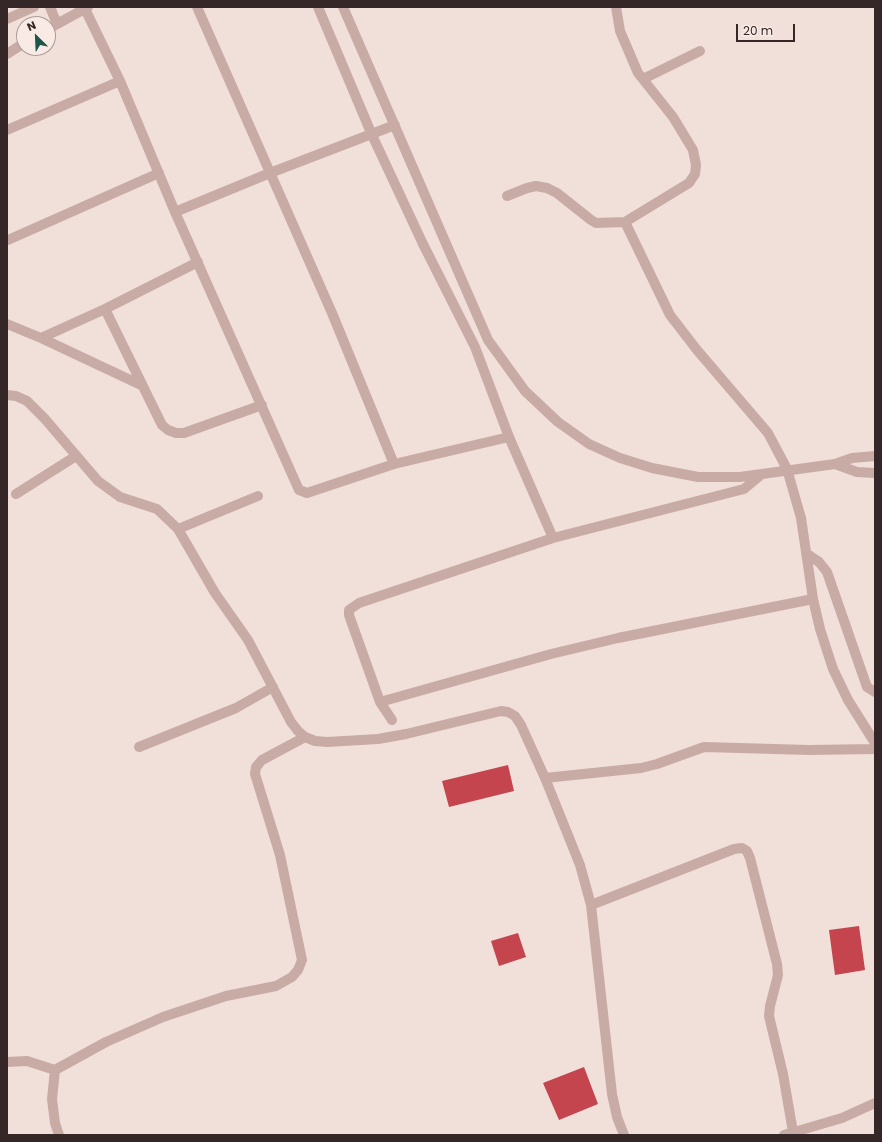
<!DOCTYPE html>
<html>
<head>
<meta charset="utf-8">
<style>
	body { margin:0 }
	#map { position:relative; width:882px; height:1142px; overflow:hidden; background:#f1dfda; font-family:Poppins,sans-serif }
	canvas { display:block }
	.frame { position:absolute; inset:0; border:8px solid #352727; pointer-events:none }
	.north { position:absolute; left:16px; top:16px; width:40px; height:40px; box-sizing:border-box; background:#f9eae6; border:1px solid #ab9c9a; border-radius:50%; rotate:336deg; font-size:11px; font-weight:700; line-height:16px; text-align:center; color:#352727 }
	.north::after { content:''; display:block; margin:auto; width:14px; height:18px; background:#1d5648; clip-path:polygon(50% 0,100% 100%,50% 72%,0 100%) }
	.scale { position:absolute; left:736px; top:24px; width:59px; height:18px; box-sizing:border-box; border:2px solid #352727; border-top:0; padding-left:5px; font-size:12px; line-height:14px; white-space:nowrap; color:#352727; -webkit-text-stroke:3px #f9eae6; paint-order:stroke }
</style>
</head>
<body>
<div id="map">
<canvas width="882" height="1142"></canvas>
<div class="frame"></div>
<div class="north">N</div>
<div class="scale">20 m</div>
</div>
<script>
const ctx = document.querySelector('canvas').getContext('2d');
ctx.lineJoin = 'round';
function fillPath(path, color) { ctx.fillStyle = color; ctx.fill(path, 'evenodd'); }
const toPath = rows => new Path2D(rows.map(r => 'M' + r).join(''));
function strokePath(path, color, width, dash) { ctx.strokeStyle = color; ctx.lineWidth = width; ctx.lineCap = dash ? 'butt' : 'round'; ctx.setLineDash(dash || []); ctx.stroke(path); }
const building = toPath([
	[508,765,514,791,449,807,442,781],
	[859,926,865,970,835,975,829,930],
	[518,933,526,957,499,966,491,941],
	[584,1067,598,1104,559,1120,543,1083]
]);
const minor = toPath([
	[50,7,57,24],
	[197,7,332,313,394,464],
	[318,7,372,135,423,244,475,347,509,437,553,538],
	[343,7,488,340,525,391,558,422,589,444,620,458,652,468,698,477,740,477,835,464,852,458,875,456],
	[85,9,120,81,175,212,299,490,307,493,394,464,509,437],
	[7,19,34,7],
	[48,29,88,7],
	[7,54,24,43],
	[643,79,700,51],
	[7,130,120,81],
	[507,196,527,188,536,186,547,188,557,193,591,220,596,223,625,222,689,183,695,174,696,165,693,150,673,117,638,73,620,31,616,7],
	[175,212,270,173,395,125],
	[625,222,670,315,697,350,768,433,787,469,801,518,813,599,820,629,833,669,848,700,875,743],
	[8,240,159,173],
	[105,309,159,419,162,425,168,430,176,433,184,433,262,405],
	[7,324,41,338,141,385],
	[41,338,105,309,198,262],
	[7,395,16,396,27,401,45,419,98,481,120,497,157,509,178,529,215,593,248,640,291,722,298,731,305,737,315,741,327,742,378,739,406,734,501,711,508,712,515,716,521,725,545,778,580,865,591,905,612,1094,617,1117,624,1135],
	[835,464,857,472,875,473],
	[16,494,76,456],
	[178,529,258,496],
	[807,554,819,562,827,572,867,687,875,692],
	[380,702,551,654,618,638,813,599],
	[392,720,380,702,349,615,349,610,359,603,553,538,744,489,762,474],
	[139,747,236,708,273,687],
	[545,778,641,768,657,764,704,747,809,750,875,749],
	[591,905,734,849,742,848,747,851,750,858,777,964,778,975,770,1006,769,1016,783,1074,793,1132],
	[7,1062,27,1061,55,1070,106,1042,163,1017,226,996,276,986,292,977,298,970,302,960,280,855,255,774,256,767,262,760,305,737],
	[55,1070,52,1099,55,1123,59,1135],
	[784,1135,842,1118,875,1103]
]);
fillPath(building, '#c4454e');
strokePath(minor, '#c9aba6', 10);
</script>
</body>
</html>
